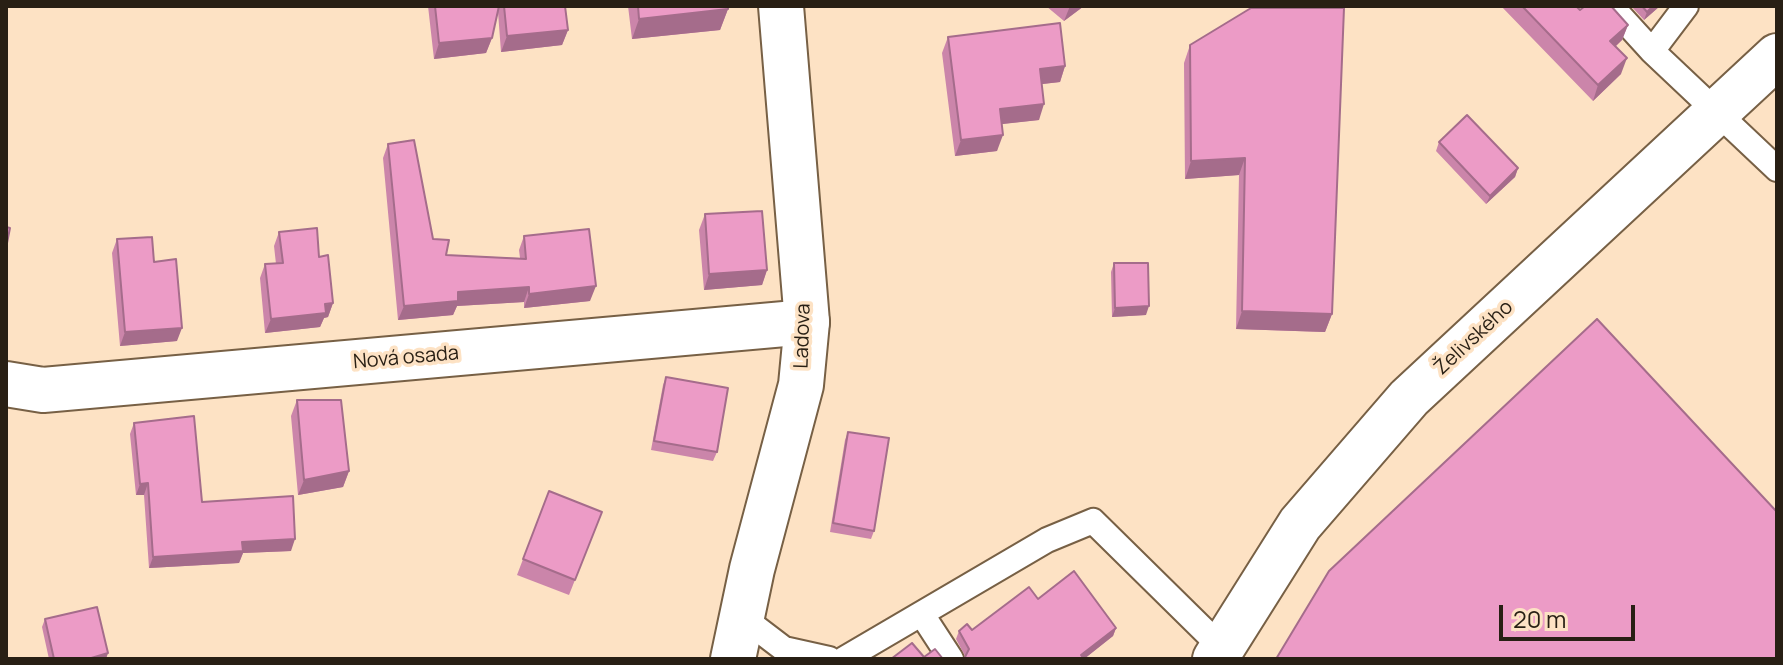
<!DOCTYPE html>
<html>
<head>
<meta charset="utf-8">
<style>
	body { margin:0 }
	#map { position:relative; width:1783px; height:665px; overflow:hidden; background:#fde2c4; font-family:Manrope,sans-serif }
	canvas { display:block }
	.frame { position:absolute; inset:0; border:8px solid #281f14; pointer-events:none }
	.scale { position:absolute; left:1499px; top:605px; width:136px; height:36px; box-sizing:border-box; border:4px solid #281f14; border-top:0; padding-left:10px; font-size:24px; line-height:28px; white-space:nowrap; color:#281f14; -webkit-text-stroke:6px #fde2c4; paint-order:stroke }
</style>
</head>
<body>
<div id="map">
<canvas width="1783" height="665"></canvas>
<div class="frame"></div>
<div class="scale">20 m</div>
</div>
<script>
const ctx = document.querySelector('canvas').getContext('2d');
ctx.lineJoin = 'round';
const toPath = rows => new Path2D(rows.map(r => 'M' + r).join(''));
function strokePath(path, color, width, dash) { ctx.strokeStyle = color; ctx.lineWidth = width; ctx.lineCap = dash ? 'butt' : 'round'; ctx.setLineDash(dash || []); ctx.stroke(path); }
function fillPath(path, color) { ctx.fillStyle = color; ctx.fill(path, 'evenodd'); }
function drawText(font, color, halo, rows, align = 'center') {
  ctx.font = font + ' Manrope,sans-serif'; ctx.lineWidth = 7; ctx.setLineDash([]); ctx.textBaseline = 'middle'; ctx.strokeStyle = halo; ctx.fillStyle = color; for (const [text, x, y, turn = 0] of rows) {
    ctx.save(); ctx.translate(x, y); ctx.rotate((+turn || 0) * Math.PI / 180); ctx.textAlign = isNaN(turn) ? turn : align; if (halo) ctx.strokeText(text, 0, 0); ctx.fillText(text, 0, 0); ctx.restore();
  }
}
const service = toPath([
	[1611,6,1652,51,1777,169],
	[1652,51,1686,6],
	[923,616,951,659],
	[742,617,784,649,829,659],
	[844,659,1047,540,1093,521,1222,648]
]);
const minor = toPath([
	[6,384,43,390,807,322]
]);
const tertiary = toPath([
	[733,659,752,569,801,385,807,322,781,6],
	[1215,659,1300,524,1409,398,1777,56]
]);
const wall = toPath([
	[428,6,565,6,568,30,562,45,501,52,498,12,492,38,486,53,434,59],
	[628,6,728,6,728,9,720,30,632,39],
	[1046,6,1084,6,1064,21],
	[1501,6,1576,6,1580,10,1628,25,1622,40,1615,47,1621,74,1593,101],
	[1631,6,1660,6,1644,20],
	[948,37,1065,66,1060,82,1042,84,1039,120,1001,124,997,151,955,156,942,53],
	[1190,45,1332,314,1325,332,1236,329,1239,175,1185,179,1184,63],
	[1439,142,1518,168,1515,177,1486,204,1436,151],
	[388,144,433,239,446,255,520,258,519,250,524,236,590,301,524,308,524,302,457,306,453,315,398,320,383,158],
	[705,214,767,270,762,285,704,290,699,230],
	[279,232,319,257,333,303,328,317,324,318,320,327,265,333,260,278,265,264,276,264,274,246],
	[117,239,154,262,177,341,120,346,112,253],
	[1114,263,1146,315,1112,317,1111,272],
	[666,377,717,452,713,461,651,450,663,385],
	[297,400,349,471,343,487,298,495,291,416],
	[134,423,202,502,291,551,243,553,239,563,149,568,144,495,136,495,130,434],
	[848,432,874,531,871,539,830,532,845,440],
	[549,491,602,512,569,595,517,575],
	[1038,599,1116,628,1113,636,1084,659,965,656,956,639,959,631,972,630],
	[45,619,106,659,49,659,42,627]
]);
const shadedWall = toPath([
	[1070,6,1084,6,1064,21],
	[1653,6,1660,6,1644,20,1647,12],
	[728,9,720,30,632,39,639,19],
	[1628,25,1622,40,1604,57,1610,41],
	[568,30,562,45,501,52,507,36],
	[492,38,486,53,434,59,439,43],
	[1627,58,1621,74,1593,101,1598,85],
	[1065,66,1060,82,1034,85,1040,69],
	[1044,104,1039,120,994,125,1000,109],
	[1003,135,997,151,955,156,961,140],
	[1245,158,1239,175,1185,179,1191,161],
	[1518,168,1515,177,1486,204,1490,196],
	[767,270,762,285,704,290,709,274],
	[596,286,590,301,524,308,529,294],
	[529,287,524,302,457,306,453,315,398,320,404,306,458,292],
	[333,303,328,317,324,318,320,327,265,333,271,319],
	[1149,306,1146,315,1112,317,1115,308],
	[1242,311,1332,314,1325,332,1236,329],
	[182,328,177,341,120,346,125,332],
	[349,471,343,487,298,495,304,480],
	[148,483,144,495,136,495,140,484],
	[295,539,291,551,243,553,239,563,149,568,153,557,242,542],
	[1116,628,1113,636,1084,659,1081,655],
	[108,653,106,659,88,659]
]);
const building = toPath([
	[435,6,499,6,492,38,439,43,435,6],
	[504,6,565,6,568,30,507,36,504,6],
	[638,6,728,6,728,9,639,19,638,6],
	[1522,6,1576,6,1580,10,1585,6,1611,6,1628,25,1610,41,1627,58,1598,85,1522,6],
	[1642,6,1653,6,1647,12,1642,6],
	[1251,8,1344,8,1332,314,1242,311,1245,158,1191,161,1190,45,1251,8],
	[1060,23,1065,66,1040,69,1044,104,1000,109,1003,135,961,140,948,37,1060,23],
	[1467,115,1518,168,1490,196,1439,142,1467,115],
	[414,140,433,239,449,240,446,255,526,259,524,236,589,229,596,286,529,294,529,287,458,292,458,301,404,306,388,144,414,140],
	[762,211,767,270,709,274,705,214,762,211],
	[6,227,10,228,6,248,6,227],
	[317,228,319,257,328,255,333,303,325,304,326,313,271,319,265,264,283,263,279,232,317,228],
	[152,237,154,262,176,259,182,328,125,332,117,239,152,237],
	[1114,263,1148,263,1149,306,1115,308,1114,263],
	[1597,319,1777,512,1777,659,1276,659,1329,571,1597,319],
	[666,377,728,388,717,452,654,441,666,377],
	[297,400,341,400,349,471,304,480,297,400],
	[194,416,202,502,293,496,295,539,242,542,243,551,153,557,148,483,140,484,134,423,194,416],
	[848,432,889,438,874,531,833,523,848,432],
	[549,491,602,512,575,580,523,559,549,491],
	[1074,571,1116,628,1081,655,1084,659,964,659,969,649,959,631,967,624,972,630,1029,587,1038,599,1074,571],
	[97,607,108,653,88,659,54,659,45,619,97,607],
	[912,643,924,657,935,649,943,659,891,659,912,643]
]);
const streetNames = [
	["Ladova",803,336,-88],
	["Želivského",1474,338,-43],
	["Nová osada",406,358,-5]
];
strokePath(service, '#776045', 28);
strokePath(minor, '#776045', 48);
strokePath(tertiary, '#776045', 48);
strokePath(service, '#fff', 24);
strokePath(minor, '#fff', 44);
strokePath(tertiary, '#fff', 44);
fillPath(wall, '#cb85aa');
fillPath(shadedWall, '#a56c8b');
fillPath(building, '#ec9bc6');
strokePath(building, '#a56c8b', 2);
drawText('20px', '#281f14', '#fde2c4', streetNames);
</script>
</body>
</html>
